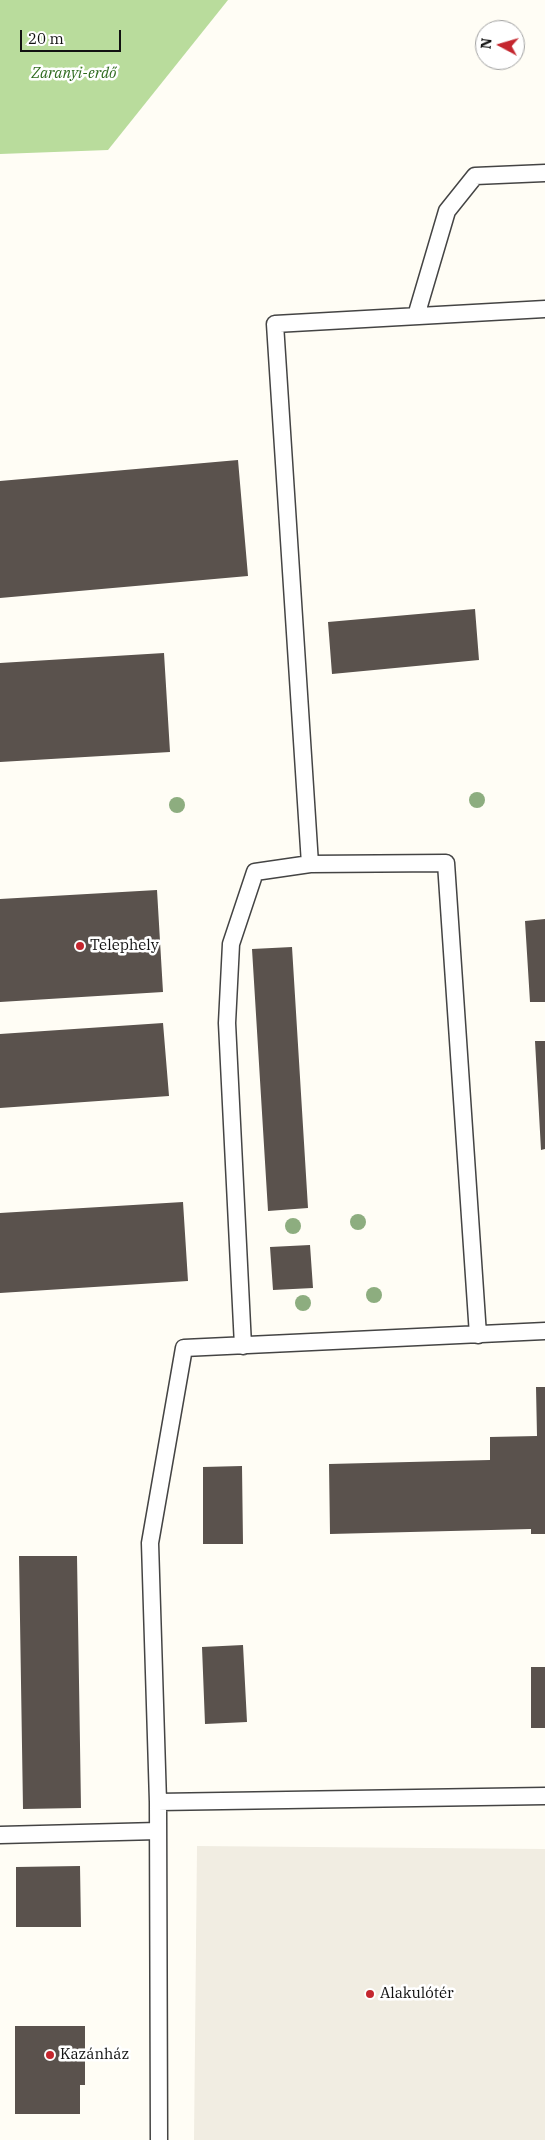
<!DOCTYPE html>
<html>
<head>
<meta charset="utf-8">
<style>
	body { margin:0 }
	#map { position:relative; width:545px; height:2140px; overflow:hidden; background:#fffdf5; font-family:"IBM Plex Serif",serif }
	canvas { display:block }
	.north { position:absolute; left:475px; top:20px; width:50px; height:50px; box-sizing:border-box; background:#fff; border:1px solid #a0a0a0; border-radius:50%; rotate:276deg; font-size:14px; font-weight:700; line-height:20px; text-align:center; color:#111 }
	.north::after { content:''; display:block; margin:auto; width:18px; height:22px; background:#c4262e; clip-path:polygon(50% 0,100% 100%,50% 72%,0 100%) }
	.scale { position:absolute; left:20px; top:30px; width:101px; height:22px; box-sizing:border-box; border:2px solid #111; border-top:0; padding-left:6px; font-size:15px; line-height:18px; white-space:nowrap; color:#111; -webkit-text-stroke:4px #fff; paint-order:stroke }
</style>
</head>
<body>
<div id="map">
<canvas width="545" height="2140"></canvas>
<div class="north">N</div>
<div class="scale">20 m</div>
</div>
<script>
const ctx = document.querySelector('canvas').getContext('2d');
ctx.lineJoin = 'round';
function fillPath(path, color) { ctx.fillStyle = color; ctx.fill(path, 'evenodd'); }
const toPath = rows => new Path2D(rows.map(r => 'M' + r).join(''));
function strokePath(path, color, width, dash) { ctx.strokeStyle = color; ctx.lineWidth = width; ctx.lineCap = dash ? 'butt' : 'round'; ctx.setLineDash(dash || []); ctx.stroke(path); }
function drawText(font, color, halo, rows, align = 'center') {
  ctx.font = font + ' "IBM Plex Serif",serif'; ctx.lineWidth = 5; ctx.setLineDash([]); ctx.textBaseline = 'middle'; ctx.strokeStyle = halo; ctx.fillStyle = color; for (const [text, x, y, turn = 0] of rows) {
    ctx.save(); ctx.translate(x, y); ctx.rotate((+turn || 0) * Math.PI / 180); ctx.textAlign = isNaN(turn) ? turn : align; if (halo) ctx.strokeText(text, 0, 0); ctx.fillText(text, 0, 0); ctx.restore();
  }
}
const forest = toPath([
	[0,0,228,0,108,150,0,154]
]);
const plaza = toPath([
	[197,1846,545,1849,545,2140,194,2140]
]);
const building = toPath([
	[238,460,248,576,0,598,0,481],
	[475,609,479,660,332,674,328,622],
	[164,653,170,752,0,762,0,663],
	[157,890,163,992,0,1002,0,899],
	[545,919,545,1002,530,1002,525,921],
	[292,947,308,1208,268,1211,252,949],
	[163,1023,169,1096,0,1108,0,1034],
	[535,1041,545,1041,545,1149,541,1150],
	[183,1202,188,1281,0,1293,0,1213],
	[310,1245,313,1288,273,1290,270,1247],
	[536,1387,545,1387,545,1534,531,1534,531,1529,330,1534,329,1464,490,1460,490,1437,537,1436],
	[242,1466,243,1544,203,1544,203,1467],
	[19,1556,77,1556,81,1808,23,1809],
	[243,1645,247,1722,205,1724,202,1647],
	[531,1667,545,1667,545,1728,531,1728],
	[80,1866,81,1927,16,1927,16,1867],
	[15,2026,85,2026,85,2085,80,2085,80,2114,15,2114]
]);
const lane = toPath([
	[416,316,447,211,475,176,545,173],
	[310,864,446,863,478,1335],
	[243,1346,227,1023,231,944,255,872,310,864,275,324,545,309],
	[158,1802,150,1543,184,1348,545,1331],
	[0,1835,158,1831],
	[159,2140,158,1802,545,1796]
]);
const trees = [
	[477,800],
	[177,805],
	[358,1222],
	[293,1226],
	[374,1295],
	[303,1303]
];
const markers = [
	[80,946,5,"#c4262e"],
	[370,1994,5,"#c4262e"],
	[50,2055,5,"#c4262e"]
];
const parkNames = [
	["Zaranyi-erdő",74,74]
];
const poiNames = [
	["Telephely",90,946],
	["Alakulótér",380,1994],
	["Kazánház",60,2055]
];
fillPath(forest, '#b9dc9c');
fillPath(plaza, '#f1ede2');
fillPath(building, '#5a524d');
strokePath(lane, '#444', 19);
strokePath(lane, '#fff', 16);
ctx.fillStyle = '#8dad7f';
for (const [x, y] of trees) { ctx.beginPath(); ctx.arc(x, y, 8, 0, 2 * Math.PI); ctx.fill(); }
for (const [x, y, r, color] of markers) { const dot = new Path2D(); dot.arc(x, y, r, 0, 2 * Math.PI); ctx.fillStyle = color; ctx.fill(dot); strokePath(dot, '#fff', 2); }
drawText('italic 15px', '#2f6b1f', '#fff', parkNames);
drawText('15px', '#111', '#fff', poiNames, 'left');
</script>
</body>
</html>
